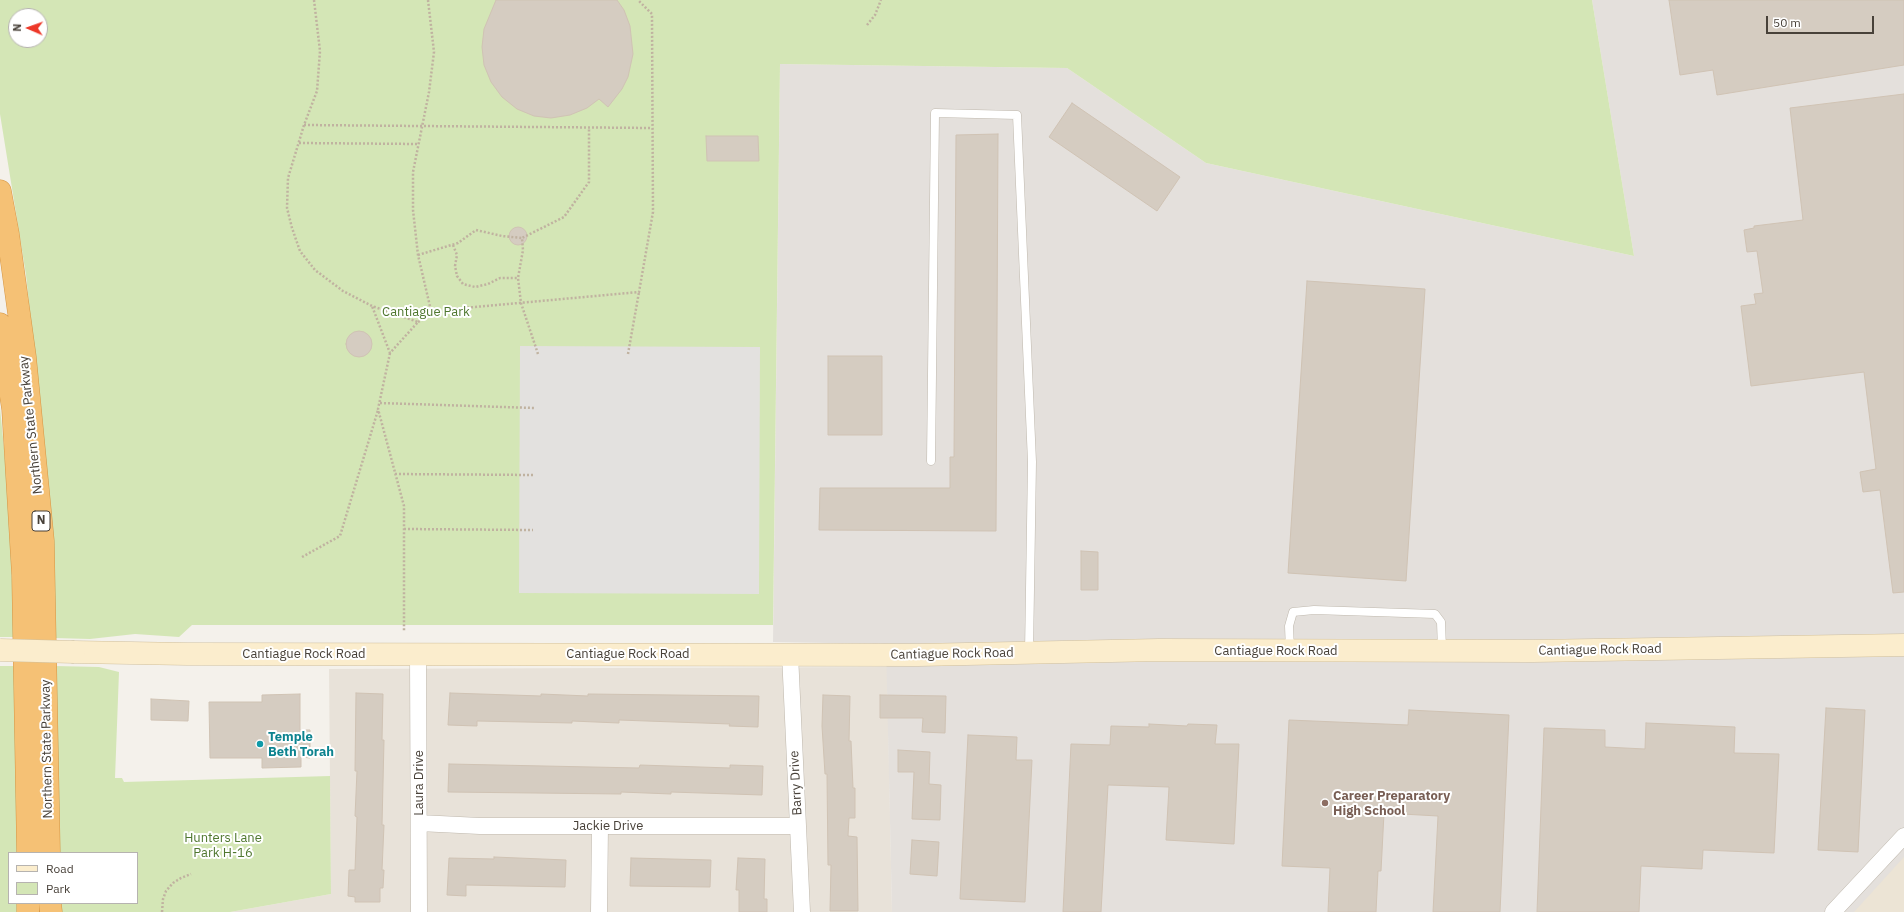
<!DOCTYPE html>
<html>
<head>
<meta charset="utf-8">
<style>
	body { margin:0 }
	#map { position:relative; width:1904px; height:912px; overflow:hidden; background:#f4f1eb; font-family:"IBM Plex Sans",sans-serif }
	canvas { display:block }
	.legend { position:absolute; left:8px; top:852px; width:130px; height:52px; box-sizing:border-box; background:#fff; border:1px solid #b6b3b0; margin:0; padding:5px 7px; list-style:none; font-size:12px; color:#484139 }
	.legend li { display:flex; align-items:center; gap:8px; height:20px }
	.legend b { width:20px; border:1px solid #b6b3b0 }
	.north { position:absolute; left:8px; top:8px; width:40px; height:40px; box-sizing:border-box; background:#fff; border:1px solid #b6b3b0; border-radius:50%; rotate:272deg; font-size:11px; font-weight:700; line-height:16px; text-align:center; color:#484139 }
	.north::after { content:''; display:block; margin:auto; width:14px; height:18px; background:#ed3829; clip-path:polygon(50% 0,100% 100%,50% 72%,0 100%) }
	.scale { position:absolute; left:1766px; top:16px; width:108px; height:18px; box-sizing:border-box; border:2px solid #484139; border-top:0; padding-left:5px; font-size:12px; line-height:14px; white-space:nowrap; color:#484139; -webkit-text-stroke:3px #fff; paint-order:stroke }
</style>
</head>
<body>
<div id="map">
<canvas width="1904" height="912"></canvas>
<ul class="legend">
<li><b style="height:5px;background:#fbedcd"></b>Road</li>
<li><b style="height:11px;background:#d4e6b6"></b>Park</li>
</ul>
<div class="north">N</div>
<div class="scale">50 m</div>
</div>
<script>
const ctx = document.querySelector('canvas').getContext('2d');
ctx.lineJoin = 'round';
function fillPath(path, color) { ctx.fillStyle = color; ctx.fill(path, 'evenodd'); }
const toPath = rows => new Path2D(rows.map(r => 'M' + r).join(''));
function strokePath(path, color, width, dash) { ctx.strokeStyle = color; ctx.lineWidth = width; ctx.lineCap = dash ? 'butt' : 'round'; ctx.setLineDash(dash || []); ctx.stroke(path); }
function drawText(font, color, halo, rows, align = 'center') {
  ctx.font = font + ' "IBM Plex Sans",sans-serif'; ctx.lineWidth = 4; ctx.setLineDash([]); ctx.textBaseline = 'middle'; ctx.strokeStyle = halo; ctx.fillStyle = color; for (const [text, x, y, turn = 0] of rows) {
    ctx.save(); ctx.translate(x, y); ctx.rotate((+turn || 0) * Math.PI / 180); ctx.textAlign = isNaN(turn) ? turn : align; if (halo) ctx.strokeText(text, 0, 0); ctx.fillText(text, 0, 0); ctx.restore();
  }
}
const residential = toPath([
	[887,667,892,912,230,912,331,894,329,669]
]);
const industrial = toPath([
	[1592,0,1904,0,1904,912,892,912,886,644,773,642,780,64,1067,68,1206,163,1634,256]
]);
const education = toPath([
	[1904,857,1904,912,1854,912]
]);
const green = toPath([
	[0,0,1592,0,1634,256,1206,163,1067,68,780,64,773,625,192,625,179,637,135,634,90,639,55,638,47,478,26,275,0,114],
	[16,16,40,16,40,40,16,40],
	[0,408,9,498,14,637,0,637],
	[0,666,15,666,19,853,9,853,9,903,19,903,19,912,0,912],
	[55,666,99,667,119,672,115,778,122,778,124,782,330,776,331,894,230,912,60,912,60,903,137,903,137,853,59,853]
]);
const parking = toPath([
	[520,346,760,347,759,594,519,593]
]);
const building = toPath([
	[496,0,617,0,624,10,630,26,633,54,628,77,622,89,608,107,599,99,587,108,570,115,551,118,534,116,517,109,502,97,491,82,484,65,482,47,484,29,496,0],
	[1669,0,1904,0,1904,65,1717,95,1713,70,1680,75,1669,0],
	[1904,94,1904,592,1893,593,1880,490,1863,492,1860,472,1876,469,1864,372,1751,386,1741,306,1756,304,1754,294,1763,293,1757,251,1747,252,1744,230,1754,228,1754,226,1803,220,1790,108,1904,94],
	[1072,103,1180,177,1157,211,1049,137,1072,103],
	[998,134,996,531,819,530,820,488,950,488,950,457,954,457,956,135,998,134],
	[706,136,758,136,759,161,707,161,706,136],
	'509 236a9 9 0 1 1 18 0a9 9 0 1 1-18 0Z',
	[1307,281,1425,289,1406,581,1288,573,1307,281],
	'346 344a13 13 0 1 1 26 0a13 13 0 1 1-26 0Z',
	[828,356,882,356,882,435,828,435,828,356],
	[1081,551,1098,552,1098,590,1081,590,1081,551],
	[356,693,383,694,382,740,384,740,382,825,384,825,382,870,384,870,383,888,380,888,380,902,355,902,355,897,348,896,349,870,355,870,357,817,355,816,357,771,355,771,356,693],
	[450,693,541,696,541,694,588,696,588,694,759,696,758,727,729,726,730,724,619,720,619,723,572,721,572,723,477,721,477,726,448,725,450,693],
	[300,694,300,730,310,730,310,758,301,757,301,767,262,768,262,758,210,758,209,702,262,702,262,695,300,694],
	[823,695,850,696,849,741,851,741,853,788,855,788,855,818,849,818,848,836,857,837,858,911,830,911,831,865,828,865,827,774,825,774,822,726,823,695],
	[880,695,946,696,945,733,922,732,923,718,880,718,880,695],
	[151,699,189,701,188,721,151,720,151,699],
	[1826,708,1865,710,1858,852,1818,850,1826,708],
	[1409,710,1509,715,1500,912,1433,912,1438,816,1384,813,1381,871,1378,871,1376,912,1328,912,1330,868,1282,866,1289,720,1408,725,1409,710],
	[1646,723,1735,727,1734,753,1779,754,1774,853,1703,850,1702,869,1641,866,1639,912,1537,912,1544,728,1605,730,1605,747,1645,749,1646,723],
	[1149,724,1187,726,1188,724,1217,725,1215,744,1239,744,1234,844,1166,840,1169,787,1108,785,1101,912,1063,912,1071,744,1110,745,1111,726,1149,727,1149,724],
	[968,735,1017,737,1016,760,1032,760,1025,902,960,899,968,735],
	[898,750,930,752,929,784,941,785,940,820,912,819,914,772,898,772,898,750],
	[449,764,639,768,640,765,730,768,730,765,763,766,762,795,671,792,671,794,621,792,621,794,448,792,449,764],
	[912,840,939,842,937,876,910,874,912,840],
	[494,857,566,860,565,887,466,885,466,896,447,895,449,858,494,859,494,857],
	[631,858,711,860,710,887,630,886,631,858],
	[738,858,765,859,764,899,767,899,767,912,739,912,739,890,736,890,738,858]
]);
const path = toPath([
	[314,0,320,51,317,91,304,125,288,178,287,208,292,228,300,251,315,270,343,291,372,306,418,322,390,353,372,306],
	[428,0,434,52,429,92,413,172,413,210,418,255,432,315],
	[867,25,875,15,881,0],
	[304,125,652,128],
	[299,143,418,144],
	[453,245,457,255,455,266,457,276,463,284,475,287,488,284,500,278,518,278],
	[418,255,458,243,476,230,502,236,522,238],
	[418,322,442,310,639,292,653,212,652,14,638,0],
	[390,353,378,409,404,506,404,631],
	[538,354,521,303,518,278,523,250,522,238,564,217,589,182,589,128],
	[628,354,639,292],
	[380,403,534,408],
	[395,474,533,475],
	[404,529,533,530],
	[302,557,340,536,378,410],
	[162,912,163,899,166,891,173,883,181,878,191,874]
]);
const lane = toPath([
	[931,461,935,113,1017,115,1032,462,1029,652],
	[1290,650,1289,626,1293,612,1314,610,1435,614,1441,622,1442,649]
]);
const street = toPath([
	[418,653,419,912],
	[790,654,802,912],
	[419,823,480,826,798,826],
	[599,912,600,826],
	[1833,912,1904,836]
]);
const secondary = toPath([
	[74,652,187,654,918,655,1159,650,1533,651,1904,645]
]);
const highway = toPath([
	[0,191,8,234,25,357,43,541,49,853],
	[0,324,13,409,23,575,28,853],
	[28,903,28,912],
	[50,903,51,912]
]);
const secondaryBridge = toPath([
	[0,650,74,652]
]);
const markers = [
	[260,744,4,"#0f9aa8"],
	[1325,803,4,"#8d6e63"]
];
const shields = [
	[41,521,18]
];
const shieldNames = [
	["N",41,521]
];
const parkNames = [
	["Cantiague Park",426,312],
	["Hunters Lane",223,838],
	["Park H-16",223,853]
];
const streetNames = [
	["Northern State Parkway",31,425,-96],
	["Cantiague Rock Road",1600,650,-1],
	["Cantiague Rock Road",1276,651],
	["Cantiague Rock Road",304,654],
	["Cantiague Rock Road",628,654],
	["Cantiague Rock Road",952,654,-1],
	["Northern State Parkway",47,749,-91],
	["Laura Drive",419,783,-90],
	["Barry Drive",796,783,-93],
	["Jackie Drive",608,826]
];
const cultureNames = [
	["Temple",268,737],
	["Beth Torah",268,752]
];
const educationNames = [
	["Career Preparatory",1333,796],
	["High School",1333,811]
];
fillPath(residential, '#e8e2d9');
fillPath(industrial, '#e4e0dc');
fillPath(education, '#ece4d5');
fillPath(green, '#d4e6b6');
fillPath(parking, '#e3e1df');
fillPath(building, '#d5ccc1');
strokePath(building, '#d0c3b4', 1);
strokePath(lane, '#bfb8ad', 9);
strokePath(street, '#bfb8ad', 17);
strokePath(secondary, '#d1c09d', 23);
strokePath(highway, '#d49544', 23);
strokePath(path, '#c0b2a0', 2.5, [2, 2]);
strokePath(lane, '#fff', 8);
strokePath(street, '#fff', 16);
strokePath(secondary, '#fbedcd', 22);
strokePath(highway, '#f5c175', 22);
strokePath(secondaryBridge, '#d1c09d', 23, []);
strokePath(secondaryBridge, '#fbedcd', 22);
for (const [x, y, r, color] of markers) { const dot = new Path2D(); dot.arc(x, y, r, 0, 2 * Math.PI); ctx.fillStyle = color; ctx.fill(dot); strokePath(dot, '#fff', 1.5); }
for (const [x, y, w] of shields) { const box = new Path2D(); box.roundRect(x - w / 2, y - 10, w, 20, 3); ctx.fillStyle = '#fff'; ctx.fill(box); strokePath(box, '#484139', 1); }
drawText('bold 12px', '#484139', null, shieldNames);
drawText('13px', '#4f772f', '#fff', parkNames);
drawText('13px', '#484139', '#fff', streetNames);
drawText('bold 13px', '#0d838f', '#fff', cultureNames, 'left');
drawText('bold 13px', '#785e54', '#fff', educationNames, 'left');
</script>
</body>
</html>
